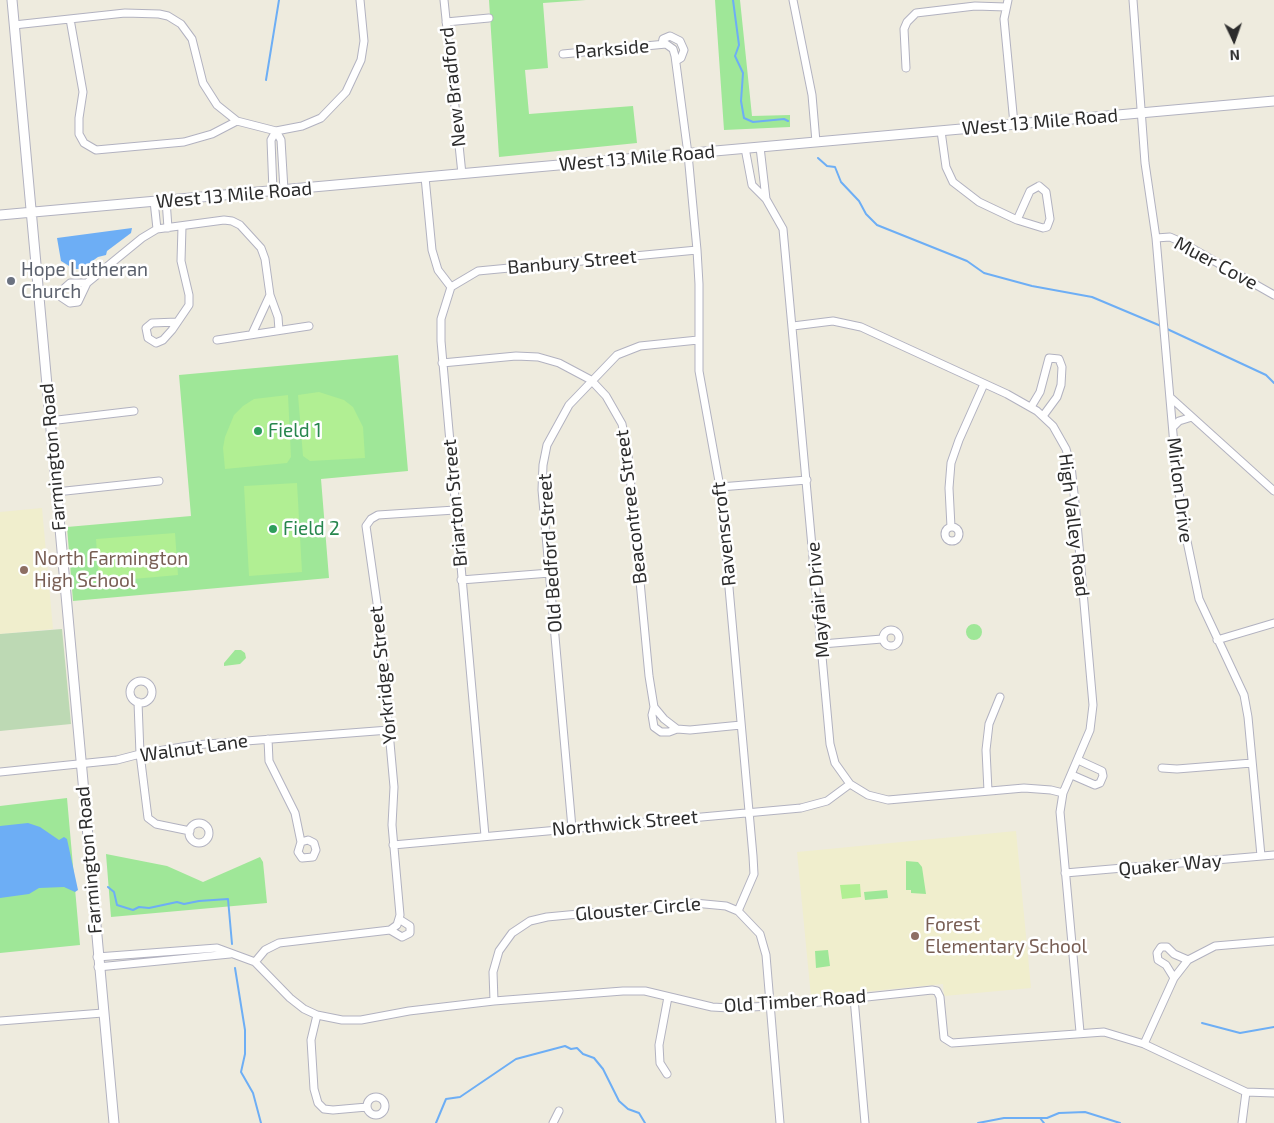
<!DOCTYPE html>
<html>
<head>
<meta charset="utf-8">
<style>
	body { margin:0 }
	#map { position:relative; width:1274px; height:1123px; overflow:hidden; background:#eeebde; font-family:"Exo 2",sans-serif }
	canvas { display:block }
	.north { position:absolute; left:1209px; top:15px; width:50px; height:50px; -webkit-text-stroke:4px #fff; paint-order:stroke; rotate:177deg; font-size:14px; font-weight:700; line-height:20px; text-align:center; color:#2c2c2c }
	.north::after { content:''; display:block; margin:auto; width:18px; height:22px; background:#2c2c2c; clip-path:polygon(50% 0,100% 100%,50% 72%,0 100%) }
</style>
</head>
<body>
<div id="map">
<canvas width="1274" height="1123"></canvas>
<div class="north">N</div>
</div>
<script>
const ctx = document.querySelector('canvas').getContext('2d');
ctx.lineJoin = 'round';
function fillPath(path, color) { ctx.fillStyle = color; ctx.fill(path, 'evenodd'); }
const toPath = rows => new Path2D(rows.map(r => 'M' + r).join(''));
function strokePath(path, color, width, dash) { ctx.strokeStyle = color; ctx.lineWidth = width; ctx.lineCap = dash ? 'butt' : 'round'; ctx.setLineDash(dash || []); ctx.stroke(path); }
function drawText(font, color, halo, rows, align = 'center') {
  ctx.font = font + ' "Exo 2",sans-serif'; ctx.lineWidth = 5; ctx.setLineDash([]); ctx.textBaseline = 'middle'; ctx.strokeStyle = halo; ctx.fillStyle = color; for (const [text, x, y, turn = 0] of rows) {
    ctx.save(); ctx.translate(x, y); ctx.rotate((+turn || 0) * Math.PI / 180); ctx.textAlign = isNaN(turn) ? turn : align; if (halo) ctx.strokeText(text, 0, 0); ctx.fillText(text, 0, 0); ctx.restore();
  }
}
const education = toPath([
	[42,508,53,629,0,634,0,512],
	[1016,831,1031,988,944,996,943,984,811,997,797,852]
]);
const green = toPath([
	[489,0,586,0,543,3,548,68,525,70,529,114,633,106,637,143,499,157],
	[715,0,740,0,752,116,790,115,790,127,724,130],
	[398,355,408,471,321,479,329,578,73,601,67,527,191,516,179,375],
	'966 632a8 8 0 1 1 16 0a8 8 0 1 1-16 0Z',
	[235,650,241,650,245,653,246,658,240,664,224,666,224,663],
	[67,798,80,945,0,953,0,806],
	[106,854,167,866,203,882,260,857,263,862,267,903,111,917],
	[906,861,918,862,922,867,926,894,911,893,911,890,906,890],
	[887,890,888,898,865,900,864,892],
	[828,950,830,966,816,968,815,951]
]);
const cemetery = toPath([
	[62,629,71,724,0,731,0,634]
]);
const pitch = toPath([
	[319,392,344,400,353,407,363,427,365,458,310,461,303,456,298,395],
	[288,395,291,457,287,463,225,469,223,448,225,437,234,415,243,406,254,399],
	[297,483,302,572,249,576,244,486],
	[175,533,178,575,99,582,96,539],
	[860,884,861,897,842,899,840,885]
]);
const water = toPath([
	[132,228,131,233,107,251,106,255,98,257,81,269,74,269,61,261,57,238],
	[28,823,40,827,59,840,64,837,67,839,78,890,75,892,64,887,39,888,29,894,0,898,0,826]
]);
const stream = toPath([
	[733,0,739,45,735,56,743,73,741,101,744,118,753,122,784,119,788,121],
	[266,80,279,0],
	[818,158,827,166,835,167,841,182,859,201,866,214,877,225,967,261,984,273,1032,286,1092,297,1161,326],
	[1165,328,1266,375,1274,383],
	[108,887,114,892,117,905,133,910,139,907,149,908,177,902,184,904,199,901,228,899,232,944],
	[235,968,245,1030,245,1054,241,1072,253,1093,261,1123],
	[1202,1023,1240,1033,1274,1027],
	[1040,1118,1044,1123],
	[436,1123,446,1099,460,1097,516,1059,565,1046,571,1049,577,1048,583,1054,594,1058,603,1069,619,1101,628,1109,639,1113,645,1123],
	[978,1123,1004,1118,1047,1118,1059,1113,1085,1112,1120,1123]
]);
const minor = toPath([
	[444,0,462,174],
	[793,0,812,95,816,142],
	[1008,0,1004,19,1014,124],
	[1133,0,1145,163,1156,238,1176,468,1183,522,1199,599,1244,695,1248,717,1261,856],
	[70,19,83,92,79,118,79,134,84,143,96,150,184,142,212,134,237,121],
	[446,22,489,18],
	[14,25,125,13,159,14,168,16,181,24,192,39,203,83,217,105,237,121,276,131,302,126,321,118,346,92,361,60,364,41,360,0],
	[662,44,663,39,670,36,680,41,684,50,681,58,676,61],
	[563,54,666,44,673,49,675,56,688,154,697,250,699,284,699,371,720,487,753,856,754,874,738,911],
	[906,68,904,29,907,22,916,13,975,6,1006,7],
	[941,131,946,167,953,182,979,202,1017,220],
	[760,147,766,199],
	[745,148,752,185,766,199,783,229,830,744,835,763,850,784,868,795,888,800,1024,788,1051,790,1063,793],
	[425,177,432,250,438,270,451,287],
	[1039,186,1046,192,1050,219,1047,227,1043,228,1017,220,1030,191,1039,186],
	[273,191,271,140,276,131,281,140,284,190],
	[166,200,168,228],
	[154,201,157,229],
	[1156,238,1170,237,1179,241,1274,295],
	[87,283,70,283,61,291,61,297,70,303,78,302,87,283,142,238,157,229,224,220,232,221,240,225,261,248,265,259,270,295,278,317,279,330],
	[451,287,441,319,441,341,485,836],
	[451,287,478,271,697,250],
	[177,322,152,323,146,328,148,338,156,343,163,340,172,330,189,305,189,295,181,261,182,227],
	[793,326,833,321,861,327,1007,394,1037,411,1053,426,1066,449,1071,466,1076,512,1093,705,1090,730,1063,793,1060,812,1080,1032],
	[252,334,270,295],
	[217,340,309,326],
	[442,363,516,356,538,357,559,363,591,380,606,396,622,424,628,455,649,676,654,707,664,719,677,729,690,730,741,725],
	[1170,397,1274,491],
	[1031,407,1040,392,1049,358,1059,359,1062,367,1061,385,1057,397,1043,416],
	[49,421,134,411],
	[1173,427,1179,421,1192,417],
	[720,487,807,480],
	[56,492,159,481],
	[951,527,949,488,951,463,959,440,984,384],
	'945 534a7 7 0 1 1 14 0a7 7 0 1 1-14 0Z',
	[461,580,550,573],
	'883 638a8 8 0 1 1 16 0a8 8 0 1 1-16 0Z',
	[1217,640,1274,623],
	[822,644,882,639],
	'130 692a11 11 0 1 1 22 0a11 11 0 1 1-22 0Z',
	[138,702,140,754,148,818,156,824,190,831],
	[654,707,652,715,654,727,661,732,669,732,677,729],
	[268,739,269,761,295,813,301,842,298,852,302,858,313,857,316,850,314,843,308,840,301,842],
	[1162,768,1177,769,1252,763],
	[0,772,117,760,140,754,194,745,389,730],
	[1072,775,1095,785,1100,783,1103,776,1102,771,1078,760],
	[988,791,986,750,989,724,1000,697],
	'189 833a10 10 0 1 1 20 0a10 10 0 1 1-20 0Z',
	[572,828,542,490,543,465,547,445,569,405,617,355,640,346,698,340],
	[393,845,801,808,827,801,850,784],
	[1065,873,1274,855],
	[390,930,402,937,410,933,410,926,399,919],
	[97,957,217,948,255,962,265,950,279,943,390,930,397,925,400,915,392,825,394,787,378,610,366,526,371,519,378,515,455,510],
	[255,962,290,998,304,1009,317,1015,342,1020,361,1020,409,1011,494,1001,623,991,645,991,712,1007,730,1008,792,1005,932,990,937,991,940,997,944,1038,952,1043,1104,1032,1144,1044,1246,1092,1274,1093],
	[98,967,230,954],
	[1174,978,1166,965,1158,960,1157,953,1161,947,1167,947,1174,954,1188,960],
	[854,998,865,1123],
	[494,1001,493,972,499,951,512,933,530,921,547,917,694,903,726,906,738,911,760,934,766,955,780,1123],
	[317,1015,311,1040,314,1089,318,1103,324,1109,333,1110,367,1107],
	[0,1021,103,1013],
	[1144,1044,1174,978,1188,960,1215,946,1274,941],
	[667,1074,660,1063,659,1045,668,997],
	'367 1106a9 9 0 1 1 18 0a9 9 0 1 1-18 0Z',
	[553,1123,559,1111],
	[1242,1123,1246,1092]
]);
const tertiary = toPath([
	[12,0,114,1123],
	[0,215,1274,101]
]);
const markers = [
	[11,281,5,"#6b7280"],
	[258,431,5,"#2e9e5b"],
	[273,529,5,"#2e9e5b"],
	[24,570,5,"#8d6e63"],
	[915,936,5,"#8d6e63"]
];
const streetNames = [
	["Parkside",612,49,-5],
	["New Bradford",453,87,-96],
	["West 13 Mile Road",1040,122,-5],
	["West 13 Mile Road",637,158,-5],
	["West 13 Mile Road",234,195,-5],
	["Banbury Street",572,262,-5],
	["Muer Cove",1216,263,28],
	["Farmington Road",53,457,-95],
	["Mirlon Drive",1180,490,83],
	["Briarton Street",455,503,-95],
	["Beacontree Street",631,507,-97],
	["High Valley Road",1074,525,83],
	["Ravenscroft",724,534,-96],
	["Old Bedford Street",550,553,-94],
	["Mayfair Drive",818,600,-95],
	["Yorkridge Street",383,675,-96],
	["Walnut Lane",194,748,-8],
	["Northwick Street",625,823,-5],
	["Farmington Road",89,860,-95],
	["Quaker Way",1170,865,-5],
	["Glouster Circle",638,909,-5],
	["Old Timber Road",795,1001,-4]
];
const worshipNames = [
	["Hope Lutheran",21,270],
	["Church",21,292]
];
const leisureNames = [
	["Field 1",268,431],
	["Field 2",283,529]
];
const educationNames = [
	["North Farmington",34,559],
	["High School",34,581],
	["Forest",925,925],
	["Elementary School",925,947]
];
fillPath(education, '#f0eecd');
fillPath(green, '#9fe798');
fillPath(cemetery, '#bdd9b4');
fillPath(pitch, '#b1ef93');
fillPath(water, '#6daef5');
strokePath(stream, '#6daef5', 2);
strokePath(minor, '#b2b2c0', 9);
strokePath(tertiary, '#b2b2c0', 11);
strokePath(minor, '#fff', 7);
strokePath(tertiary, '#fff', 9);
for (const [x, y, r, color] of markers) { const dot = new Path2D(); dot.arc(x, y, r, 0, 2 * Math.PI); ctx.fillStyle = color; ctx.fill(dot); strokePath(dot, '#fff', 2); }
drawText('19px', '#2c2c2c', '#fff', streetNames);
drawText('19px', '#5b616d', '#fff', worshipNames, 'left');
drawText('19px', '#27864d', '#fff', leisureNames, 'left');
drawText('19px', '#785e54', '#fff', educationNames, 'left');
</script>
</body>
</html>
